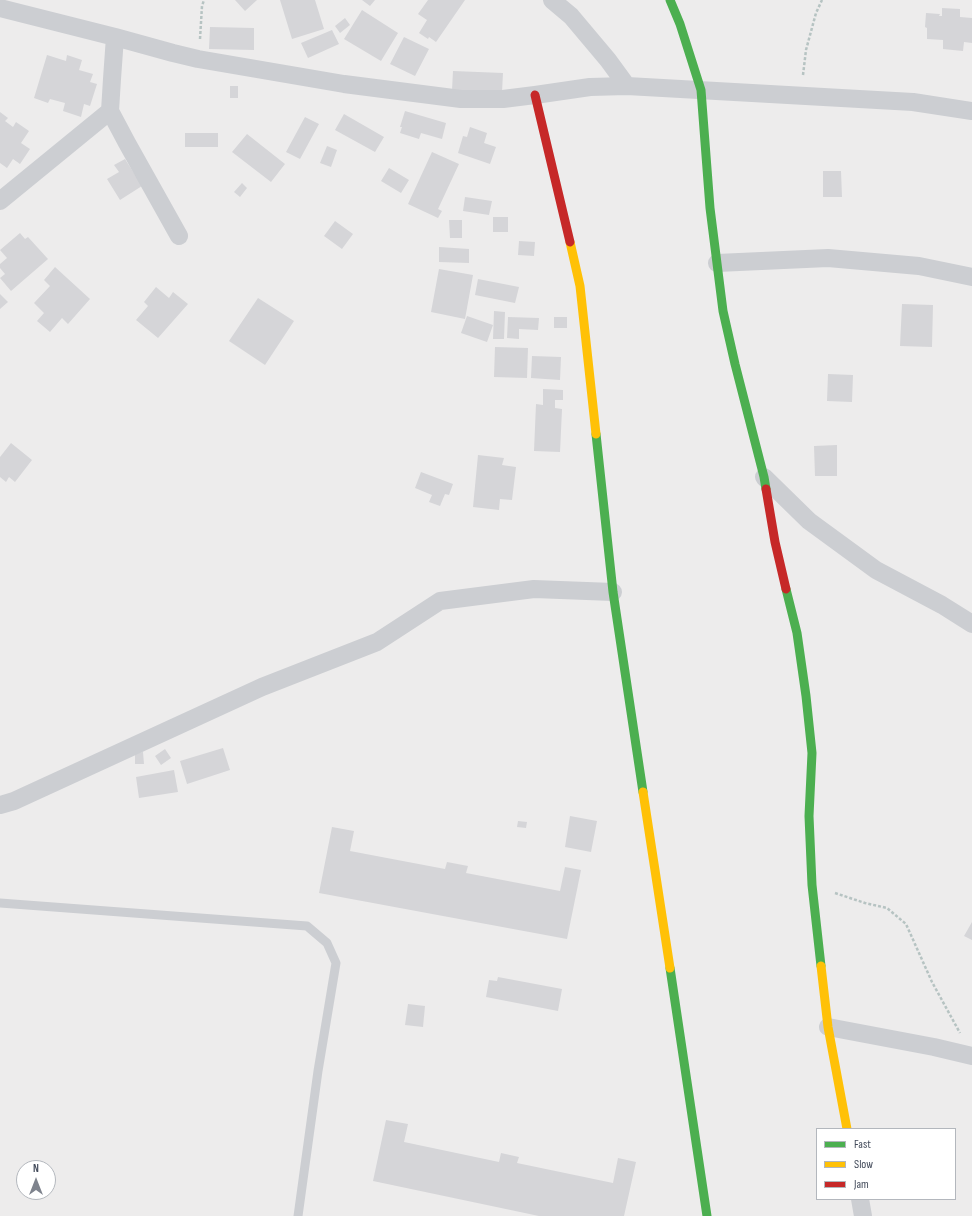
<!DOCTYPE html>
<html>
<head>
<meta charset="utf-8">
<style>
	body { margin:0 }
	#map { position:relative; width:972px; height:1216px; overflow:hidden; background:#edecec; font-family:"Sofia Sans Condensed",sans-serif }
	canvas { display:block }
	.legend { position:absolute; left:816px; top:1128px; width:140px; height:72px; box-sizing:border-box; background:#fff; border:1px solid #b3b7bd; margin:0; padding:5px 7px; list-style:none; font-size:12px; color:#424a5a }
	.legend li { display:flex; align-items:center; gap:8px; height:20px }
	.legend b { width:20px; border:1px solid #b3b7bd }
	.north { position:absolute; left:16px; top:1160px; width:40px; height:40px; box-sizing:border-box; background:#fff; border:1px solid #b3b7bd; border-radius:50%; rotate:0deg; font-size:11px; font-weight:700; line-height:16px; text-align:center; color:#424a5a }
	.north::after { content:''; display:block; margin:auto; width:14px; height:18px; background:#7e838d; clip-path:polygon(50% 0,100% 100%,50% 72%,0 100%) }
</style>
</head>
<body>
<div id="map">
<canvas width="972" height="1216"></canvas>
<ul class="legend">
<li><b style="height:5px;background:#4caf50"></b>Fast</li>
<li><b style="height:5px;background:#ffc107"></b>Slow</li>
<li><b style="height:5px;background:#c62828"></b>Jam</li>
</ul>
<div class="north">N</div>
</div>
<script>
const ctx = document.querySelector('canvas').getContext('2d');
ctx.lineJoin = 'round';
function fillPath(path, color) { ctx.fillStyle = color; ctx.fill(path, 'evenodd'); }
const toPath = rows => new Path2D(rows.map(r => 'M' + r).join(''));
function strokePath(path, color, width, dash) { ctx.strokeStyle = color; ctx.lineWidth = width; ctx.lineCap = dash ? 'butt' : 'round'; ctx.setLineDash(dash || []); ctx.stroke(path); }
const building = toPath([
	[235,0,257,0,245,11],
	[280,0,315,0,324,29,292,39],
	[362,0,375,0,370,6],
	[428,0,465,0,436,42,429,37,428,39,419,33,427,20,418,14],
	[942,8,960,9,960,17,972,18,972,43,964,42,963,51,943,49,943,40,927,39,927,28,925,27,926,13,940,14,939,16,942,16],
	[362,10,398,33,381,61,344,39],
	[345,18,350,25,340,33,335,26],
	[210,27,254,28,254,50,209,49],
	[332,30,339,44,308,58,301,43],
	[404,37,429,49,415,76,390,64],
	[47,55,66,61,67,55,82,60,79,70,93,74,90,82,97,84,90,106,84,104,81,117,63,111,65,103,50,99,48,103,34,98],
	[453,71,503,73,502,92,452,90],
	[230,86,238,86,238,98,230,98],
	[405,111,446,123,442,139,421,133,419,139,400,133,402,127,400,127],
	[0,112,8,118,5,121,13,127,16,122,29,131,21,143,30,149,20,164,13,159,7,168,0,163],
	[344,114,384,137,375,152,335,130],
	[305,117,319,124,300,159,286,152],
	[470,127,487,133,484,143,496,147,490,164,458,153,463,136,467,137],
	[185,133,218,133,218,147,185,147],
	[247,134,285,164,271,182,232,152],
	[327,146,337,150,331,167,320,163],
	[432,152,459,164,438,209,442,211,438,218,408,204],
	[125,159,142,186,120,200,107,179,119,172,114,165],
	[389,168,409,180,401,193,381,181],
	[823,171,841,171,842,197,823,197],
	[242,183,247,188,240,197,234,192],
	[465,197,492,201,489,215,463,211],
	[493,217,508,217,508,232,493,232],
	[449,220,462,220,462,238,450,238],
	[335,221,353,234,342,249,324,236],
	[20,233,25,239,28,237,48,259,11,291,0,278,5,274,0,268,0,264,7,258,0,250],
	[519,241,535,242,534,256,518,255],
	[439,247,469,249,469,263,439,262],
	[55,267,90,299,68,324,62,318,50,332,37,321,44,313,34,303,50,286,44,280],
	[439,269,473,275,465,319,431,312],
	[478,279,519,287,515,303,475,295],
	[156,287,169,298,173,292,188,304,158,338,136,320,148,306,144,302],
	[0,294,8,302,0,309],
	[258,298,294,321,265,365,229,341],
	[902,304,933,305,932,347,900,346],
	[494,311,505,312,504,339,493,339],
	[467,316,493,325,487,342,461,333],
	[508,317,539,318,538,330,519,329,519,339,507,338],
	[554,317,567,317,567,328,554,328],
	[495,347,528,348,527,378,494,377],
	[532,356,561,357,560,380,531,378],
	[828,374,853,375,852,402,827,401],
	[543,389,563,390,563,400,555,400,555,408,562,409,560,452,534,451,536,404,543,405],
	[11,443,32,460,15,482,9,477,6,482,0,477,0,457],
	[837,445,837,476,815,476,814,446],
	[478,455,504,458,502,465,516,467,512,500,500,499,499,510,473,507],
	[421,472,453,484,449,495,445,494,440,506,429,502,432,495,415,488],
	[223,748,230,770,187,784,180,761],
	[165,749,171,758,161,765,155,756],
	[143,752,144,764,135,764,135,753],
	[174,770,178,792,139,798,136,777],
	[570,816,597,821,591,852,565,847],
	[518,821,527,822,526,828,517,827],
	[332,827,354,831,350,851,445,869,447,862,468,866,466,873,560,891,565,867,581,870,567,939,319,893],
	[972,922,972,940,964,936],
	[498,977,562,989,558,1011,486,997,489,980,497,981],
	[408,1004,425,1006,423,1027,405,1025],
	[386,1120,408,1124,404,1142,499,1162,501,1153,519,1157,517,1163,613,1183,618,1158,636,1162,624,1216,539,1216,373,1181]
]);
const path = toPath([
	[200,39,202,6,204,0],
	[803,75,806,50,816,13,822,0],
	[835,893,865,903,887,908,906,924,932,982,960,1033]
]);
const lane = toPath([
	[0,903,307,926,327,943,336,963,318,1071,298,1216]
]);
const street = toPath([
	[552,0,571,16,608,60,627,86],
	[0,8,115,37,173,53,198,59,344,84,461,99,503,99,535,95,590,87,627,86,913,102,972,111],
	[110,111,127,143,179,236],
	[0,201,110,111,112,79,115,37],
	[717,263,828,258,919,266,972,277],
	[764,477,809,521,876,570,942,605,972,624],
	[0,805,14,801,262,687,377,642,440,601,534,589,613,592],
	[828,1027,934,1047,972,1056],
	[860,1199,863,1216]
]);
const fast = toPath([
	[670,0,680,24,701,90,710,208,723,311,735,364,764,477,766,489],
	[596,434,613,592,643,792],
	[786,589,797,633,806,696,812,753,809,816,812,885,821,966],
	[670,968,707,1216]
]);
const slow = toPath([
	[570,242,580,286,596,434],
	[643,792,670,968],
	[821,966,828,1027,847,1129]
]);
const jam = toPath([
	[535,95,570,242],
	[766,489,775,542,786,589]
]);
fillPath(building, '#d5d5d8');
strokePath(path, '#b6c3c2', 2.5, [3, 2]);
strokePath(lane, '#ccced2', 9);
strokePath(street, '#ccced2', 18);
strokePath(fast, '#4caf50', 9);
strokePath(slow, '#ffc107', 9);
strokePath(jam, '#c62828', 9);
</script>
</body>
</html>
